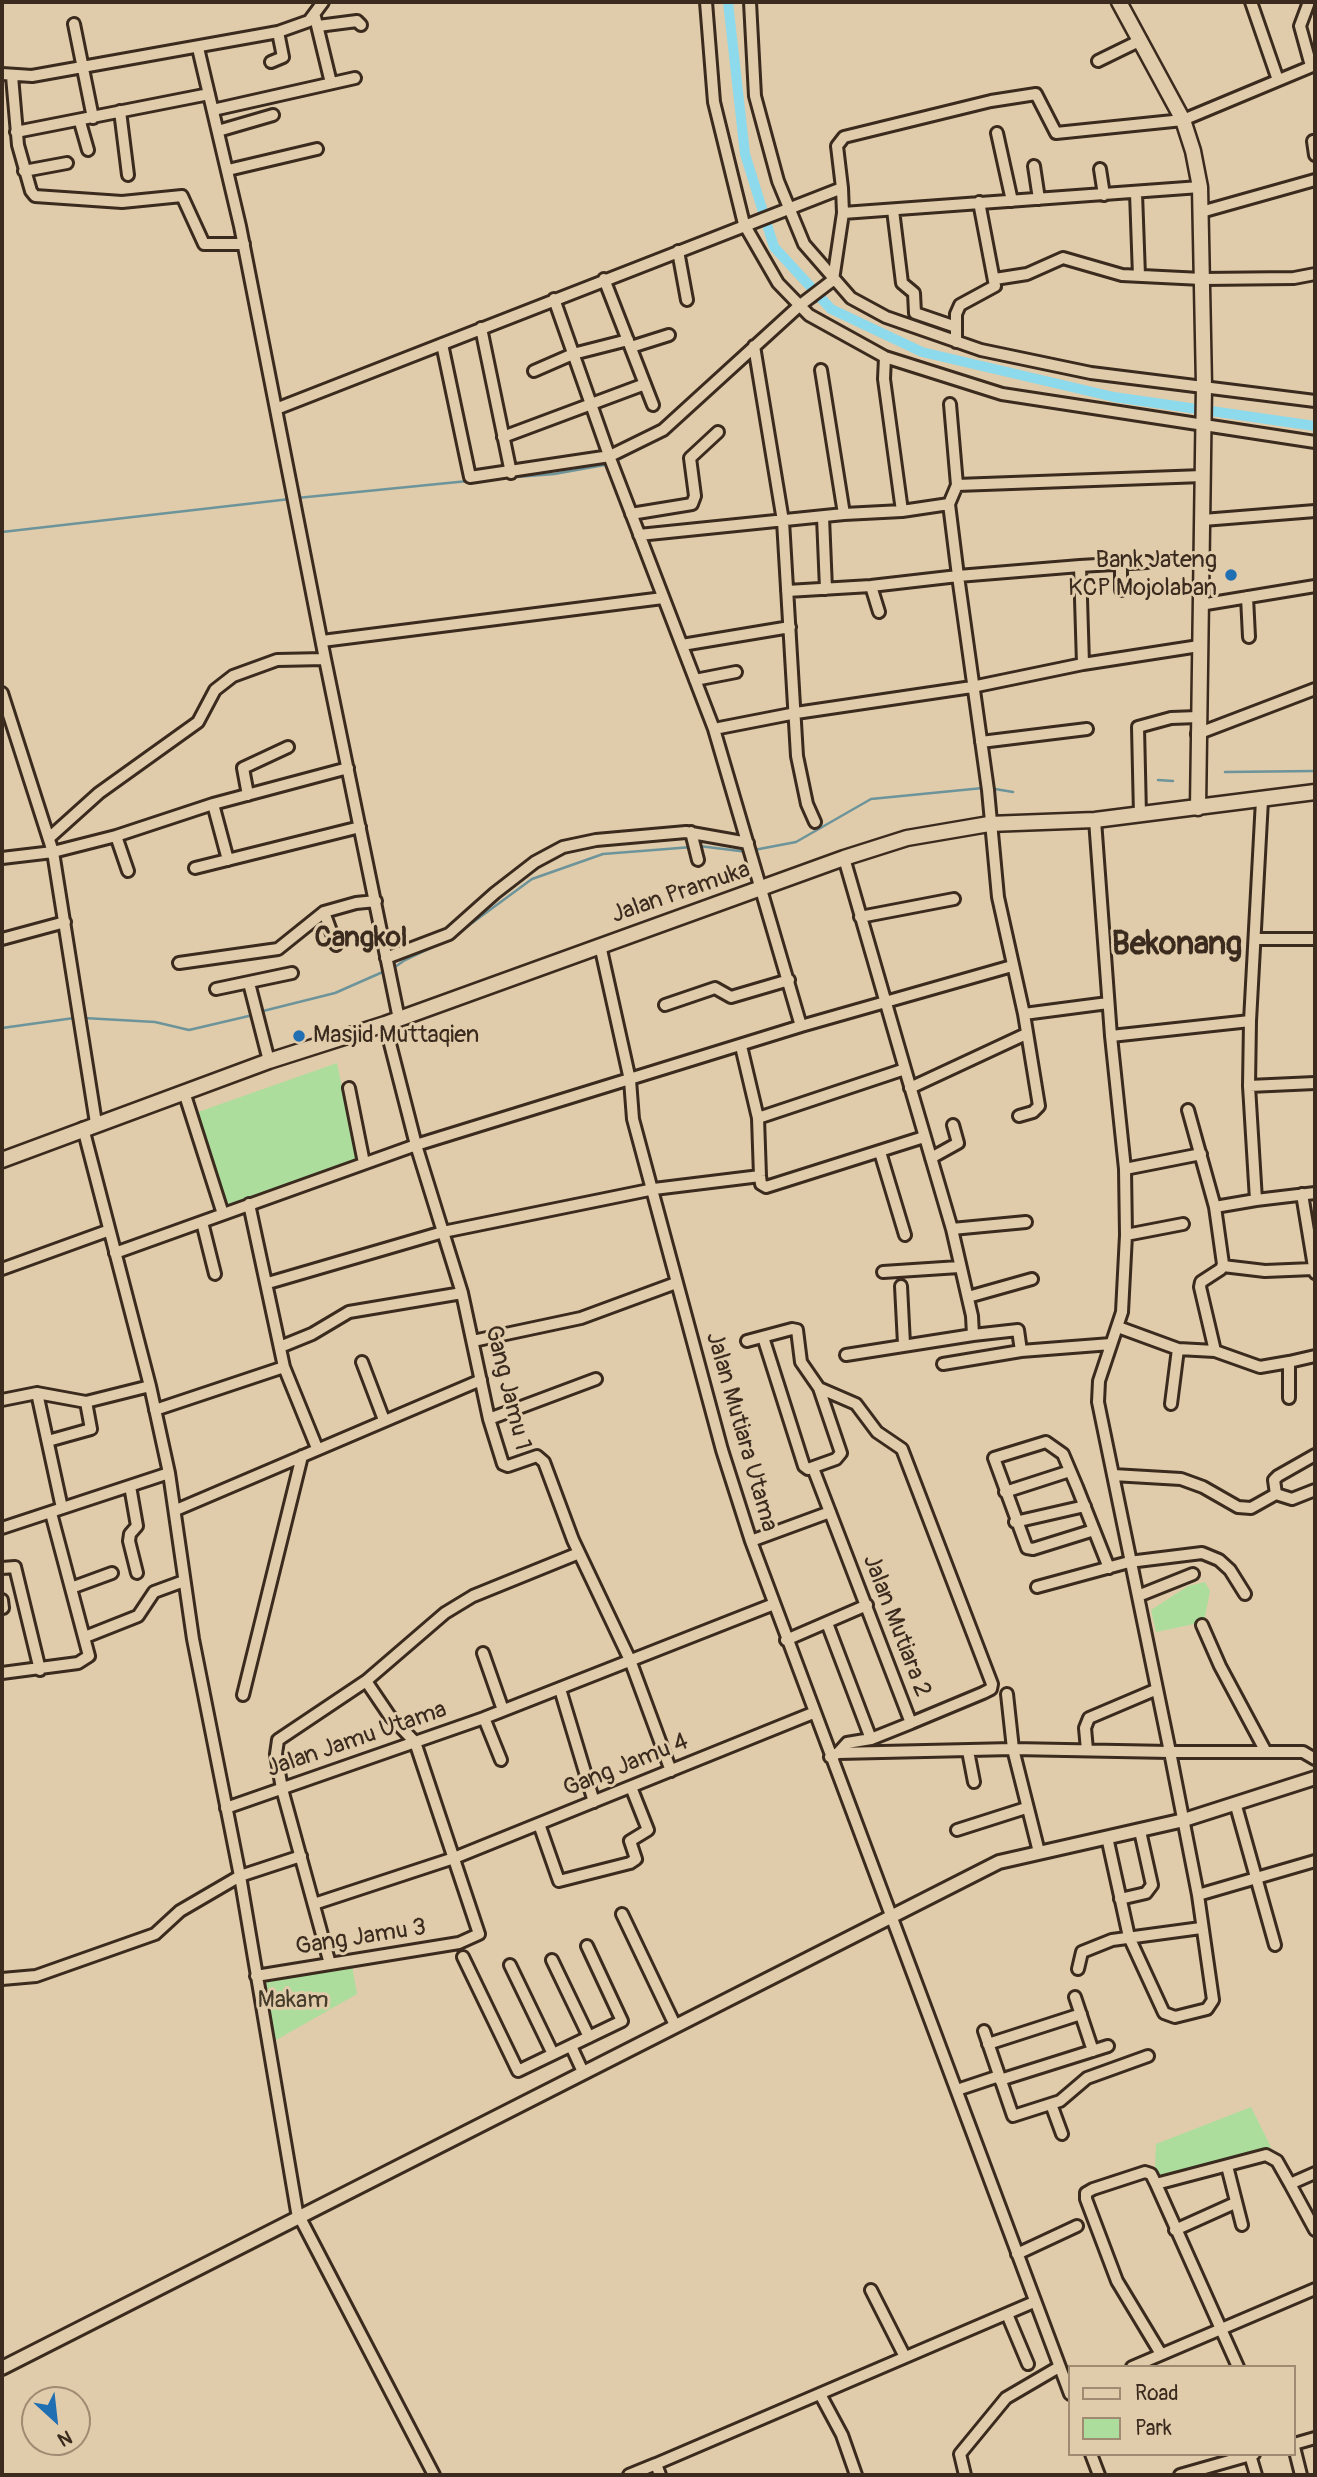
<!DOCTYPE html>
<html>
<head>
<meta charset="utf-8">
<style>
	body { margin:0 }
	#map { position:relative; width:1317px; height:2477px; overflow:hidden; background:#e0ccaa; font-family:Pangolin,sans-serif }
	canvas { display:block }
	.frame { position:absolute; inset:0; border:4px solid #3b2a1e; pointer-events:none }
	.legend { position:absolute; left:1068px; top:2365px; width:228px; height:91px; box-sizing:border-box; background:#e0ccaa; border:2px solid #9e8b72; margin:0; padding:9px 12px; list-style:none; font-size:21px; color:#3b2a1e }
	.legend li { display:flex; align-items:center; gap:14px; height:35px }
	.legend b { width:35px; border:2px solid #9e8b72 }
	.north { position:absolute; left:21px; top:2386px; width:70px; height:70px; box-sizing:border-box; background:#e0ccaa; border:2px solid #9e8b72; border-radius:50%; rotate:153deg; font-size:19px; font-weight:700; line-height:28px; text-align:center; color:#3b2a1e }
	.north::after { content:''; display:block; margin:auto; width:24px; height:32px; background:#1f6fb2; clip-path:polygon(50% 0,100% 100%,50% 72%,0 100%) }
</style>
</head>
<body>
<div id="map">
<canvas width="1317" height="2477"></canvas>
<div class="frame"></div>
<ul class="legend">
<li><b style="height:9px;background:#e0ccaa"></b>Road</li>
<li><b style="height:19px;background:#addd9d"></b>Park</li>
</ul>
<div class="north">N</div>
</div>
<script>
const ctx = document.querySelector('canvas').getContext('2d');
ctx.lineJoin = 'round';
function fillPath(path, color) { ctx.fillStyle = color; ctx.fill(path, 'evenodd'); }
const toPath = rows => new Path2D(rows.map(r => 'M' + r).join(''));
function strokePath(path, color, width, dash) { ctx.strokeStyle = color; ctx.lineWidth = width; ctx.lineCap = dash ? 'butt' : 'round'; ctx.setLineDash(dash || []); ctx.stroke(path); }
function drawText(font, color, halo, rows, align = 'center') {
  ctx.font = font + ' Pangolin,sans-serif'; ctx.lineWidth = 6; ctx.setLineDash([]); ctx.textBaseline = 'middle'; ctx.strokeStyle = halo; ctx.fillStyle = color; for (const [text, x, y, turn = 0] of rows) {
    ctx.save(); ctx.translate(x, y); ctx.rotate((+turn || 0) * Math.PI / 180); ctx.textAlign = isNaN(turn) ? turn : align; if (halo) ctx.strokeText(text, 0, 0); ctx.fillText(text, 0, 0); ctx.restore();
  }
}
const green = toPath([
	[337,1063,357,1160,226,1208,198,1112],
	[1205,1582,1210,1591,1204,1622,1156,1632,1151,1610,1188,1586],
	[352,1965,357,1994,271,2043,259,1979],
	[1251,2107,1271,2147,1260,2154,1159,2179,1155,2169,1156,2144]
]);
const stream = toPath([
	[808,306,822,299],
	[668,432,697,406],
	[616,461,663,436],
	[492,479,554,474,610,464],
	[297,498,468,481],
	[2,532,290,499],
	[1225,772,1315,771],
	[1158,780,1173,781],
	[989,788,1013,792],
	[699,846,748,852],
	[754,850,796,842,871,799,983,788],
	[453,937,532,879,603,854,692,847],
	[392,969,405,960,447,940],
	[259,1012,335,993,385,971],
	[84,1018,155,1022,189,1030,253,1015],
	[2,1028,74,1018]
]);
const canal = toPath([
	[728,2,745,154,774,247,831,309,922,352,1114,397,1315,426]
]);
const minor = toPath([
	[706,2,714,102,744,224,778,283,809,315,885,357,1002,394,1315,442],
	[750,2,755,96,778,181,804,244,851,298,886,317,981,350,1091,373,1315,401],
	[1251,2,1278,80],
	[1309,2,1300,26,1311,66],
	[315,17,331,83],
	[74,24,93,118],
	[318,26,357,21,361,25],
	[198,48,240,226,325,659,399,1019],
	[1098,61,1141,40],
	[271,62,283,57,278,32],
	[2,74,32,76,278,32,309,21,323,2],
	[12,76,18,145,31,191,35,196,122,202,182,196,204,244,244,244],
	[213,110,355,78],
	[120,111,128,175],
	[80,122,88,150],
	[218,131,273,115],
	[16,132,209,94],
	[997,133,1012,201],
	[1313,141,1315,155],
	[1034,166,1039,199],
	[1100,169,1104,195],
	[228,170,317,149],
	[24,171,67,163],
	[842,188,837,146,844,137,991,101,1036,94,1056,133,1183,120,1315,65],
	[1136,193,1139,276],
	[893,210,902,283,914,293,915,313,956,327],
	[1201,212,1315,180],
	[678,251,687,300],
	[604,279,653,405],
	[995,279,1027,274,1063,258,1122,275,1202,279,1294,278,1315,274],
	[554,299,611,461,714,729,801,1026],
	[481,328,511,473],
	[956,342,956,314,960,305,995,286,979,202],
	[442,344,470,477,610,456,663,430,799,306,833,280,843,213],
	[754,346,783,521,797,756,807,804,815,822],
	[631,347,669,335],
	[885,357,884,379,902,511],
	[821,370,844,514],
	[534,371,573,354,628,340],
	[950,404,957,485],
	[276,409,842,188,843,213,1200,187],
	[503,437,645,384],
	[631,514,692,504,695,496,690,458,718,432],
	[823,517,826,589],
	[1203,520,1315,511],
	[639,535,844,514,902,511,949,504],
	[1121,563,1121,590],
	[1080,566,1147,562],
	[871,586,879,612],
	[787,591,871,586,958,576,988,790,998,897,1024,1014,1039,1106,1033,1112,1019,1116],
	[1247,597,1249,637],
	[1200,605,1315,586],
	[322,641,663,598],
	[682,645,790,627],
	[1083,664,1080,566,958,576,949,504,957,485,1203,476],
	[695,680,736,672],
	[2,693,53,852,96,1123],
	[714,729,796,713,972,687,1083,664,1199,646],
	[1197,734,1315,689],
	[981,742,1087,729],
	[248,795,243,768,288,747],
	[213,804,228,860],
	[1140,815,1138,727,1171,718,1198,717],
	[691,832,698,860],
	[116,836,128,871],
	[49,838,99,793,198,722,215,690,233,676,277,660,325,659],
	[2,858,53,852,116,836,213,804,348,768],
	[195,868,360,827],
	[324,912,336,945],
	[860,917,954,899],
	[2,939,65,922],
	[1255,939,1315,939],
	[600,945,630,1080,633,1119,722,1450,751,1541,1070,2394],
	[386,958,449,934,495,893,535,862,563,847,596,840,686,832,748,843],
	[179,963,278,949,324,912,356,903,376,901],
	[249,983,269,1061],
	[216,989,292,973],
	[665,1005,715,988,731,997,789,980],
	[1024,1014,1108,1003],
	[1250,1021,1262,800],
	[385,1024,416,1145,443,1232,654,1189,760,1176],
	[1111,1036,1250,1021,1249,1086],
	[741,1046,758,1118,905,1069,844,858],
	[1315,1083,1249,1086,1256,1200,1315,1193],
	[349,1088,364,1163],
	[910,1088,1026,1034],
	[184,1092,223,1214],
	[1188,1110,1215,1207,1223,1264,1221,1269,1201,1282,1200,1287,1215,1351,1260,1367,1289,1362,1289,1398],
	[758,1118,760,1176,761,1184,766,1187,924,1137],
	[83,1128,150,1386,169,1473,193,1639,240,1876,297,2212,434,2475],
	[880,1152,905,1235],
	[931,1158,958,1143,953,1125],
	[1125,1169,1201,1154],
	[1302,1194,1315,1273],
	[249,1204,284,1367,317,1448],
	[1215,1207,1256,1200],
	[202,1222,215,1274],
	[952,1229,1026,1222],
	[1126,1235,1183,1224],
	[115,1253,416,1145,801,1026,1012,966],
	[1223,1266,1265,1271,1313,1269],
	[2,1269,107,1231],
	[883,1272,959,1267],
	[268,1283,443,1232,462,1293,489,1419,503,1464,508,1466,537,1456,544,1462,573,1540,630,1660,671,1771],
	[901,1286,904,1344],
	[968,1297,1032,1279],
	[1118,1327,1178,1349,1215,1351],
	[973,1335,1018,1330,1021,1351,1111,1344],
	[763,1337,804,1466,808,1469,836,1459,841,1453,819,1388],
	[473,1341,581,1318,676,1283],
	[747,1341,792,1329,797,1330,801,1362,819,1388,856,1404,877,1432,902,1449,992,1684,991,1689,983,1693,911,1723],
	[280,1347,312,1334,349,1312,462,1293],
	[846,1355,973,1335,972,1316,952,1229,905,1069],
	[362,1362,384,1420],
	[1289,1362,1315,1356],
	[943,1364,1021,1351],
	[37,1393,62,1508],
	[2,1400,37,1393,86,1402,150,1386],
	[1171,1404,1178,1349],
	[155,1410,284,1367],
	[489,1419,596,1379],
	[48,1441,91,1429,86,1402],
	[813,1468,911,1723,871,1739,847,1743,838,1753],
	[1113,1475,1181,1479,1203,1487,1238,1507,1251,1508,1276,1494,1292,1499,1315,1490],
	[130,1486,137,1526,130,1534,129,1541,137,1573],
	[1005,1492,1070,1471],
	[1276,1494,1274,1480,1278,1476,1315,1455],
	[176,1510,481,1380],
	[1015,1522,1085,1506],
	[2,1528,169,1473],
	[1094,1530,1033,1549,1027,1548,994,1458,1046,1442,1063,1454,1077,1487,1109,1568],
	[751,1541,830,1512],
	[2,1568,15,1567,40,1670],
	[1037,1587,1129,1562,1202,1553,1219,1560,1230,1570,1245,1594],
	[71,1588,112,1573],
	[1138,1596,1193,1574],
	[2,1600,3,1608],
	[827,1623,871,1739],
	[1202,1625,1220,1666,1266,1752],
	[85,1637,138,1616,154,1592,184,1581],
	[786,1640,867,1605],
	[483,1653,503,1710],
	[2,1673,78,1663,89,1656,51,1513],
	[560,1689,594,1802],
	[1007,1694,1013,1749,1039,1852],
	[243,1695,302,1456],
	[484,1718,501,1760],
	[1087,1750,1085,1728,1089,1718,1155,1690],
	[968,1751,974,1782],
	[830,1757,838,1753,1013,1749,1170,1752,1098,1402,1099,1381,1122,1312,1126,1235,1125,1169,1111,1036,1095,820],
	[1236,1806,1275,1945],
	[226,1808,484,1718,774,1604],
	[539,1824,559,1881,630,1863,636,1859,630,1841,648,1830,631,1787],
	[957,1830,1026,1808],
	[1107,1837,1129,1937,1164,2013,1175,2017,1207,2009,1213,2000,1198,1895,1170,1752,1303,1752,1315,1759],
	[1198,1895,1315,1861],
	[1120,1899,1146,1893,1152,1885,1140,1831],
	[314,1904,454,1858,813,1713],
	[622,1914,675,2025],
	[463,1957,518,2071,622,2021,587,1946],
	[552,1960,589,2037],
	[330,1964,282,1789,276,1754,278,1740,366,1681,445,1613,473,1596,579,1553],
	[510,1965,553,2054],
	[1078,1969,1082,1952,1112,1940,1201,1928],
	[256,1976,459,1943,479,1934,415,1742,389,1715,366,1681],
	[2,1979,36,1976,155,1934,180,1911,240,1876,301,1856],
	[1075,1997,1093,2051],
	[984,2031,1013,2116,1060,2101,1087,2078,1148,2056],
	[988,2044,1081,2014],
	[571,2046,583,2072],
	[1000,2080,1108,2046],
	[957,2090,999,2076],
	[1051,2104,1062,2134],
	[1227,2166,1242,2225],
	[1315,2173,1290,2184,1315,2230],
	[1156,2184,1266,2155,1277,2161,1290,2184],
	[1175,2230,1235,2203],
	[1017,2254,1077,2226],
	[871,2290,905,2357],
	[1007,2314,1028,2364],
	[1161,2354,1117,2281,1086,2199,1086,2193,1093,2189,1145,2172,1151,2174,1156,2184,1238,2367],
	[1132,2367,1315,2289],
	[820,2394,842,2435,856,2475],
	[1294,2444,1315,2438],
	[1294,2447,1301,2475],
	[1091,2454,1099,2475],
	[1250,2455,1256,2475],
	[629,2475,656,2464],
	[660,2475,656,2464,1034,2302],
	[965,2475,960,2454,1006,2398,1059,2367],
	[1180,2475,1254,2454]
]);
const tertiary = toPath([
	[2,2368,999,1862,1184,1820,1315,1778]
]);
const secondary = toPath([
	[1119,2,1183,120,1193,151,1200,187,1204,386,1198,808],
	[2,1160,269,1061,385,1024,844,858,907,838,989,824,1095,820,1315,792]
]);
const markers = [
	[1231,575,7,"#1f6fb2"],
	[299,1036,7,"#1f6fb2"]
];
const poiNames = [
	["Bank Jateng",1217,561],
	["KCP Mojolaban",1217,589],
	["Masjid Muttaqien",313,1036,"left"]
];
const streetNames = [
	["Jalan Pramuka",681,893,-19],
	["Gang Jamu 1",507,1388,76],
	["Jalan Mutiara Utama",741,1432,74],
	["Jalan Mutiara 2",896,1626,69],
	["Jalan Jamu Utama",357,1740,-19],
	["Gang Jamu 4",626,1766,-22],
	["Gang Jamu 3",361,1938,-9]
];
const parkNames = [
	["Makam",293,2001]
];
const quarterNames = [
	["Cangkol",361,939]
];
const districtNames = [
	["Bekonang",1177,946]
];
fillPath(green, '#addd9d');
strokePath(stream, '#6c949a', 2.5);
strokePath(canal, '#8ddaec', 10);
strokePath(minor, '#3b2a1e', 16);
strokePath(tertiary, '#3b2a1e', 18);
strokePath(secondary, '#3b2a1e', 19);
strokePath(minor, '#e0ccaa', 10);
strokePath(tertiary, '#e0ccaa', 12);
strokePath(secondary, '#e0ccaa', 14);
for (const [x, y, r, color] of markers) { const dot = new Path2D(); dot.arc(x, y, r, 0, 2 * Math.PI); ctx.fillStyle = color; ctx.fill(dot); strokePath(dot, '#e0ccaa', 2.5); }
drawText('24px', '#3b2a1e', '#e0ccaa', poiNames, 'right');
drawText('24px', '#3b2a1e', '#e0ccaa', streetNames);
drawText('24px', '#463c2b', '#e0ccaa', parkNames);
drawText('bold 28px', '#3b2a1e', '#e0ccaa', quarterNames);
drawText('bold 32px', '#3b2a1e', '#e0ccaa', districtNames);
</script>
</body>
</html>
